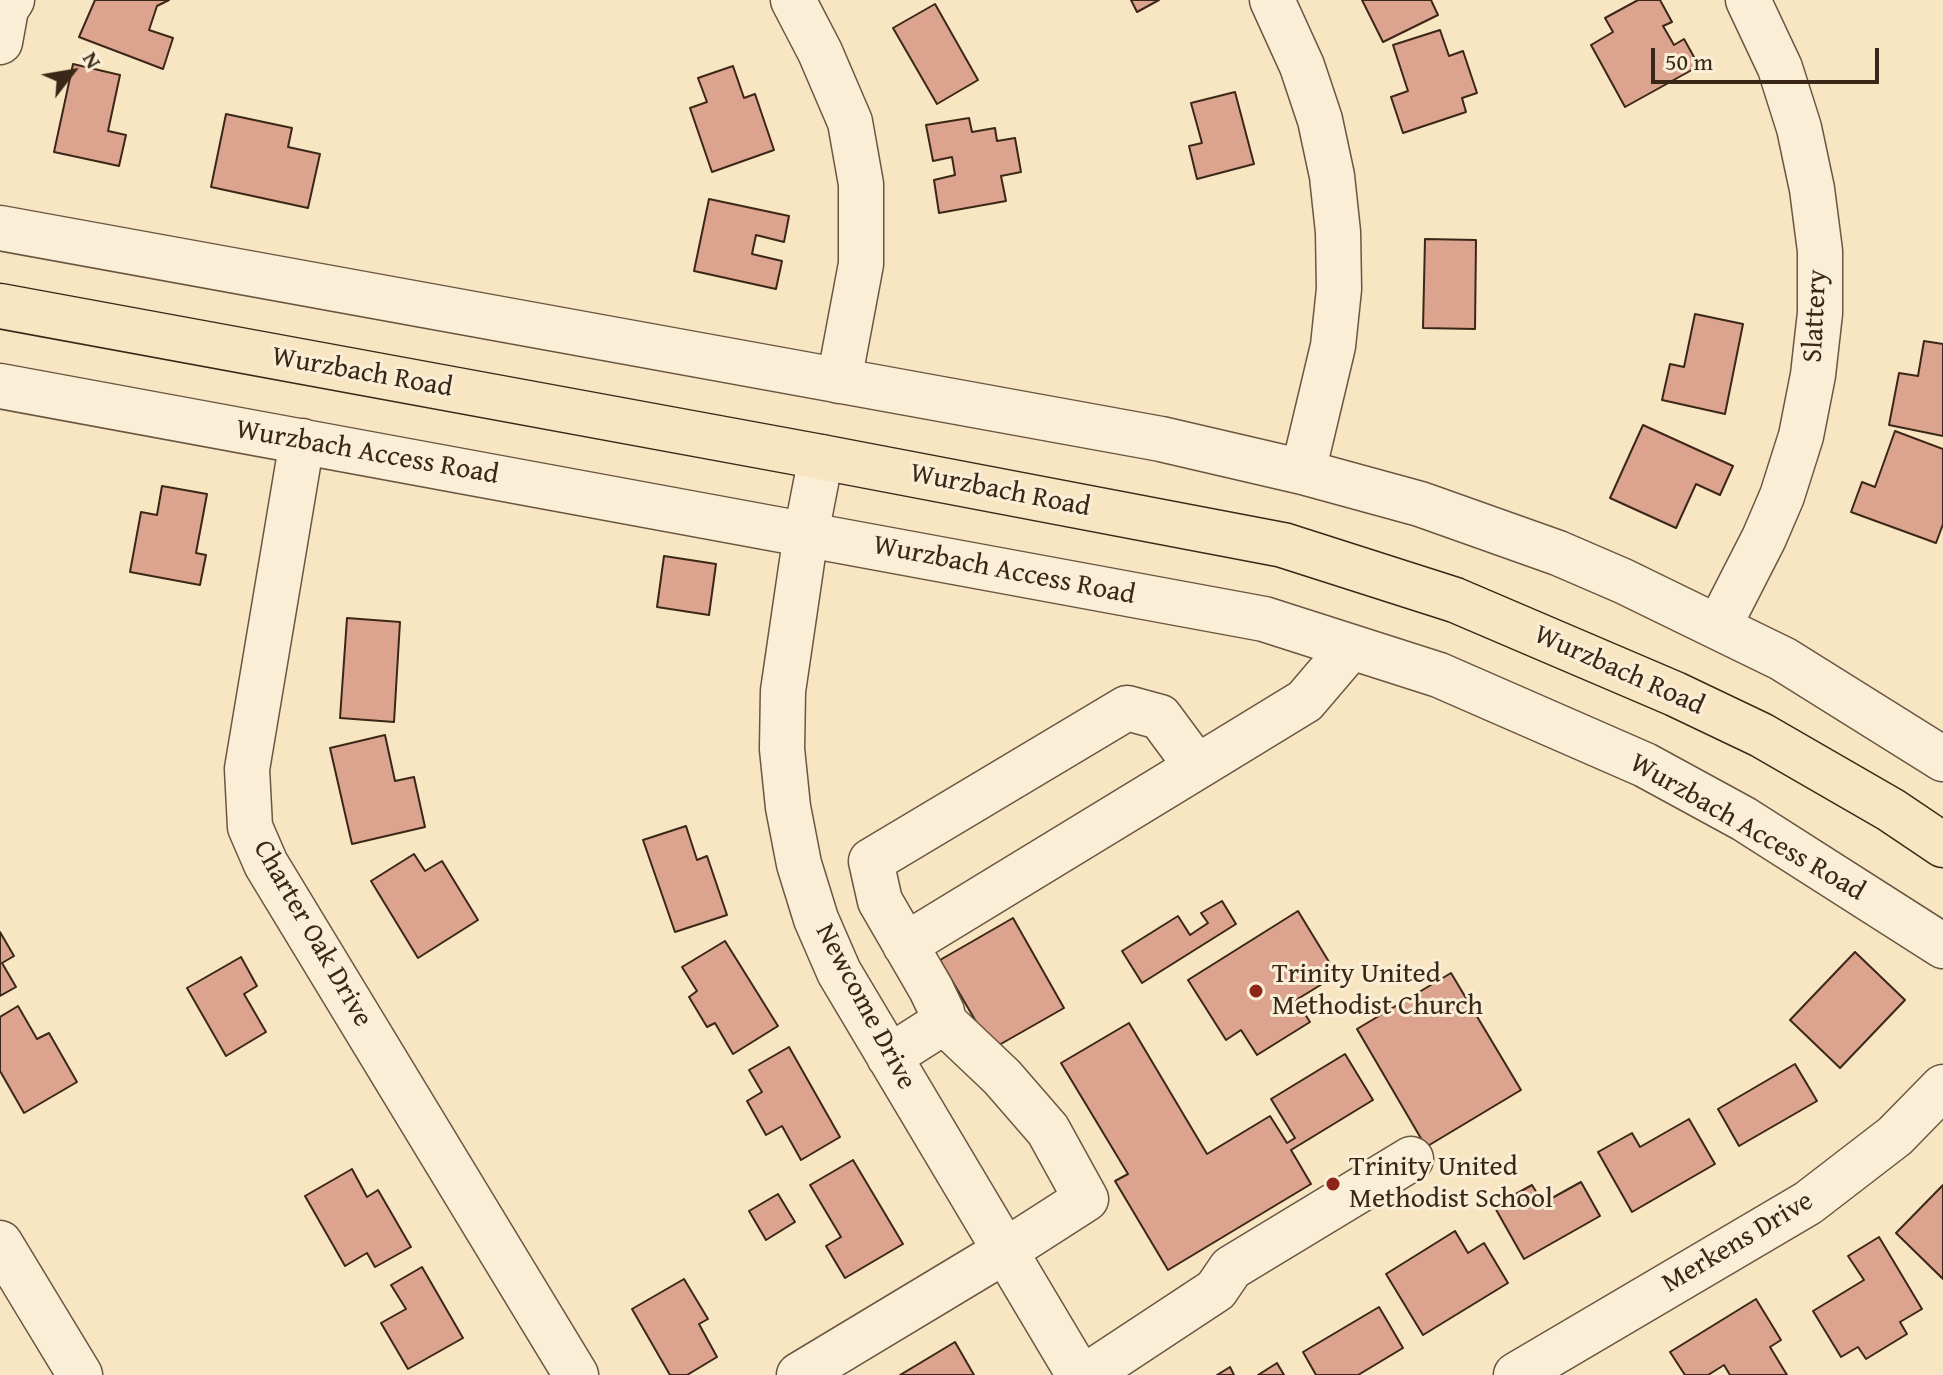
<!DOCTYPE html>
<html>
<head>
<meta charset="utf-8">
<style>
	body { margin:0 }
	#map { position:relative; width:1943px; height:1375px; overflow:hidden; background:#f8e5c2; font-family:"Gentium Book Plus",serif }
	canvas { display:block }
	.north { position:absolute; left:32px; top:32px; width:80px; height:80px; -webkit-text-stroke:6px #faeed7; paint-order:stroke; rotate:59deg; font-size:22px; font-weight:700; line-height:32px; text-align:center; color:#3b2717 }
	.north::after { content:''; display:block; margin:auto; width:28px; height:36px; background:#3b2717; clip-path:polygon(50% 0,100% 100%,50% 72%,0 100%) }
	.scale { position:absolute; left:1651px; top:48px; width:228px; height:36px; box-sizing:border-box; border:4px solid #3b2717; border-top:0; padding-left:10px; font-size:24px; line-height:28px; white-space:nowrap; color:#3b2717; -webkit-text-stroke:6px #faeed7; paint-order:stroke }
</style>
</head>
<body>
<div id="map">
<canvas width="1943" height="1375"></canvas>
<div class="north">N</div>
<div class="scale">50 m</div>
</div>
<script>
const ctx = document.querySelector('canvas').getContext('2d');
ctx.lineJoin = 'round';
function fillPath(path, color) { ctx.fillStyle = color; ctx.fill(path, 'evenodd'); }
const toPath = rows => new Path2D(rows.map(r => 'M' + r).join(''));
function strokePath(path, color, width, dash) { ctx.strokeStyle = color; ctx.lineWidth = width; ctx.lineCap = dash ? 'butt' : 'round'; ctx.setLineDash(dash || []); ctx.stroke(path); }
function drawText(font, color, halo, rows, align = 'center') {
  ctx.font = font + ' "Gentium Book Plus",serif'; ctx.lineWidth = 6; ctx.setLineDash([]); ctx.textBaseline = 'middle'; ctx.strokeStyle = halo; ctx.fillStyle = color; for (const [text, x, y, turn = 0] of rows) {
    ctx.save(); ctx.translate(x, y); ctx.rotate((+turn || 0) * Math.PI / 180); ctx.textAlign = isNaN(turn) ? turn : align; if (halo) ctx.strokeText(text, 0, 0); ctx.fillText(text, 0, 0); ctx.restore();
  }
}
const building = toPath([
	[95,0,169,0,157,6,149,30,173,38,163,69,79,37,95,0],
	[1131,0,1159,0,1137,12,1131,0],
	[1362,0,1431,0,1438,15,1383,42,1362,0],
	[1638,0,1660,0,1672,22,1663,26,1674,45,1684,39,1699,66,1625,107,1591,45,1613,32,1605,18,1638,0],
	[935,4,978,80,937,104,893,28,935,4],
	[1440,30,1449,56,1463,51,1477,93,1462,98,1466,112,1403,133,1391,97,1408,91,1393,45,1440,30],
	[73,64,120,75,108,131,126,135,119,166,54,152,73,64],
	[733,66,744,98,755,94,774,150,712,172,690,108,707,102,698,78,733,66],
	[1235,92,1254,164,1197,179,1189,146,1202,143,1191,103,1235,92],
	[226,114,292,128,288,147,320,154,308,208,211,187,226,114],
	[969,118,972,132,995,128,997,141,1015,138,1021,172,1001,176,1006,201,939,213,934,180,955,175,952,157,933,161,926,125,969,118],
	[709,199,789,216,784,242,756,235,752,254,782,261,776,289,694,271,709,199],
	[1425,239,1476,240,1475,329,1423,328,1425,239],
	[1695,314,1743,324,1725,414,1662,400,1670,364,1684,367,1695,314],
	[1924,341,1943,344,1943,436,1889,425,1899,373,1918,376,1924,341],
	[1643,425,1733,466,1720,495,1696,484,1676,528,1610,498,1643,425],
	[1895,431,1943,449,1943,524,1936,543,1851,512,1862,482,1875,487,1895,431],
	[162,486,207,494,196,553,206,555,200,585,130,572,141,512,157,515,162,486],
	[664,556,716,564,709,615,657,607,664,556],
	[347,618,400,622,394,722,340,718,347,618],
	[385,735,395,781,414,777,425,827,352,844,330,748,385,735],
	[686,826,697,860,707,856,727,915,675,932,643,840,686,826],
	[414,854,425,871,442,861,478,920,418,958,371,881,414,854],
	[1222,901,1236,924,1142,983,1122,951,1178,916,1190,935,1208,923,1201,913,1222,901],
	[1298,911,1337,975,1296,1000,1310,1022,1257,1055,1241,1030,1226,1040,1188,980,1298,911],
	[1013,918,1064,1008,992,1049,940,960,1013,918],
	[0,932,14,956,2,963,16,987,0,996,0,932],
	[725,941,778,1026,733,1054,715,1023,707,1027,689,997,697,991,682,967,725,941],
	[1855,952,1905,1000,1840,1068,1790,1020,1855,952],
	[241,957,257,986,244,994,266,1032,226,1056,187,988,241,957],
	[1451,973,1521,1090,1426,1147,1357,1029,1451,973],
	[18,1006,37,1039,49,1033,77,1082,24,1113,0,1071,0,1017,18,1006],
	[1129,1023,1207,1154,1270,1116,1287,1143,1295,1138,1271,1099,1345,1054,1373,1100,1291,1150,1311,1184,1168,1270,1115,1181,1128,1174,1061,1063,1129,1023],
	[789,1047,840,1137,801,1160,782,1126,766,1135,747,1101,762,1092,749,1070,789,1047],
	[1795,1064,1817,1101,1739,1146,1718,1109,1795,1064],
	[1689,1119,1715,1164,1632,1212,1598,1152,1632,1133,1640,1147,1689,1119],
	[853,1160,903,1244,845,1278,826,1246,841,1237,810,1185,853,1160],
	[352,1169,367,1197,378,1190,411,1247,375,1267,367,1253,345,1266,305,1196,352,1169],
	[1581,1182,1600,1216,1524,1259,1494,1206,1532,1185,1543,1203,1581,1182],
	[1943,1185,1943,1279,1896,1233,1943,1185],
	[778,1194,795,1222,766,1240,749,1211,778,1194],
	[1455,1231,1468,1253,1484,1243,1508,1283,1423,1335,1386,1274,1455,1231],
	[1879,1237,1922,1309,1900,1322,1907,1334,1866,1359,1858,1347,1841,1357,1813,1311,1864,1280,1848,1256,1879,1237],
	[422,1267,463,1338,408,1369,381,1323,406,1309,391,1285,422,1267],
	[684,1279,708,1319,699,1324,717,1357,687,1375,670,1375,632,1309,684,1279],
	[1756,1299,1781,1340,1770,1347,1787,1375,1730,1375,1724,1365,1708,1375,1685,1375,1670,1352,1756,1299],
	[1379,1307,1403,1348,1358,1375,1316,1375,1303,1352,1379,1307],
	[955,1342,974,1375,900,1375,955,1342],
	[1277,1363,1284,1375,1258,1375,1277,1363],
	[1230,1367,1234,1375,1217,1375,1230,1367]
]);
const minor = toPath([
	[793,0,820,52,850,122,861,184,861,264,839,381],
	[1272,0,1302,66,1320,120,1332,176,1338,232,1339,289,1333,346,1303,472],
	[0,42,6,9,12,0],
	[0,228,1161,439,1303,472,1420,504,1558,553,1623,581,1783,659,1943,759],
	[0,386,1264,619,1439,675,1645,765,1744,819,1943,946],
	[302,441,247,769,250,827,266,864,576,1375],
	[821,457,806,534,783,691,782,749,788,807,799,864,816,919,839,972,1079,1375],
	[1719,626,1764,538,1782,496,1801,436,1813,375,1820,313,1820,251,1812,189,1799,128,1780,68,1748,0],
	[905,945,1197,767],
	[889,1057,944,1022,942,1012,931,989,880,901,871,861,1127,708,1160,717,1197,767,1305,701,1351,647],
	[0,1243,80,1375],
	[799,1375,1005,1251,1086,1199,1048,1130,1002,1077,944,1022],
	[1087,1375,1216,1290,1231,1268,1411,1159],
	[1516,1375,1808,1203,1895,1136,1943,1087]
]);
const major = toPath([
	[0,306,821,457,1283,545,1455,600,1675,694,1761,735,1891,810,1943,845]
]);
const markers = [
	[1256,991,8,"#8f2418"],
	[1333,1184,8,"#8f2418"]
];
const streetNames = [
	["Slattery",1816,316,-87],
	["Wurzbach Road",362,373,10],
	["Wurzbach Access Road",367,453,10],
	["Wurzbach Road",1000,491,11],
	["Wurzbach Access Road",1004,571,11],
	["Wurzbach Road",1619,671,24],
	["Wurzbach Access Road",1747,828,30],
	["Charter Oak Drive",312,934,60],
	["Newcome Drive",865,1007,62],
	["Merkens Drive",1738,1243,-31]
];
const poiNames = [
	["Trinity United",1272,975],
	["Methodist Church",1272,1007],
	["Trinity United",1349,1168],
	["Methodist School",1349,1200]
];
fillPath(building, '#dca38f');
strokePath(building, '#3b2717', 2);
strokePath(minor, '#6a5642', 47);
strokePath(major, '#3b2717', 47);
strokePath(minor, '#faeed7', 44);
strokePath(major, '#f8e5c2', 44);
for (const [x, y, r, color] of markers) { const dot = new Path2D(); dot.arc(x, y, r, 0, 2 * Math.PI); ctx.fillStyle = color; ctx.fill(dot); strokePath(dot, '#faeed7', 3); }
drawText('28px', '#3b2717', '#faeed7', streetNames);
drawText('28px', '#3b2717', '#faeed7', poiNames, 'left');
</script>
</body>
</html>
